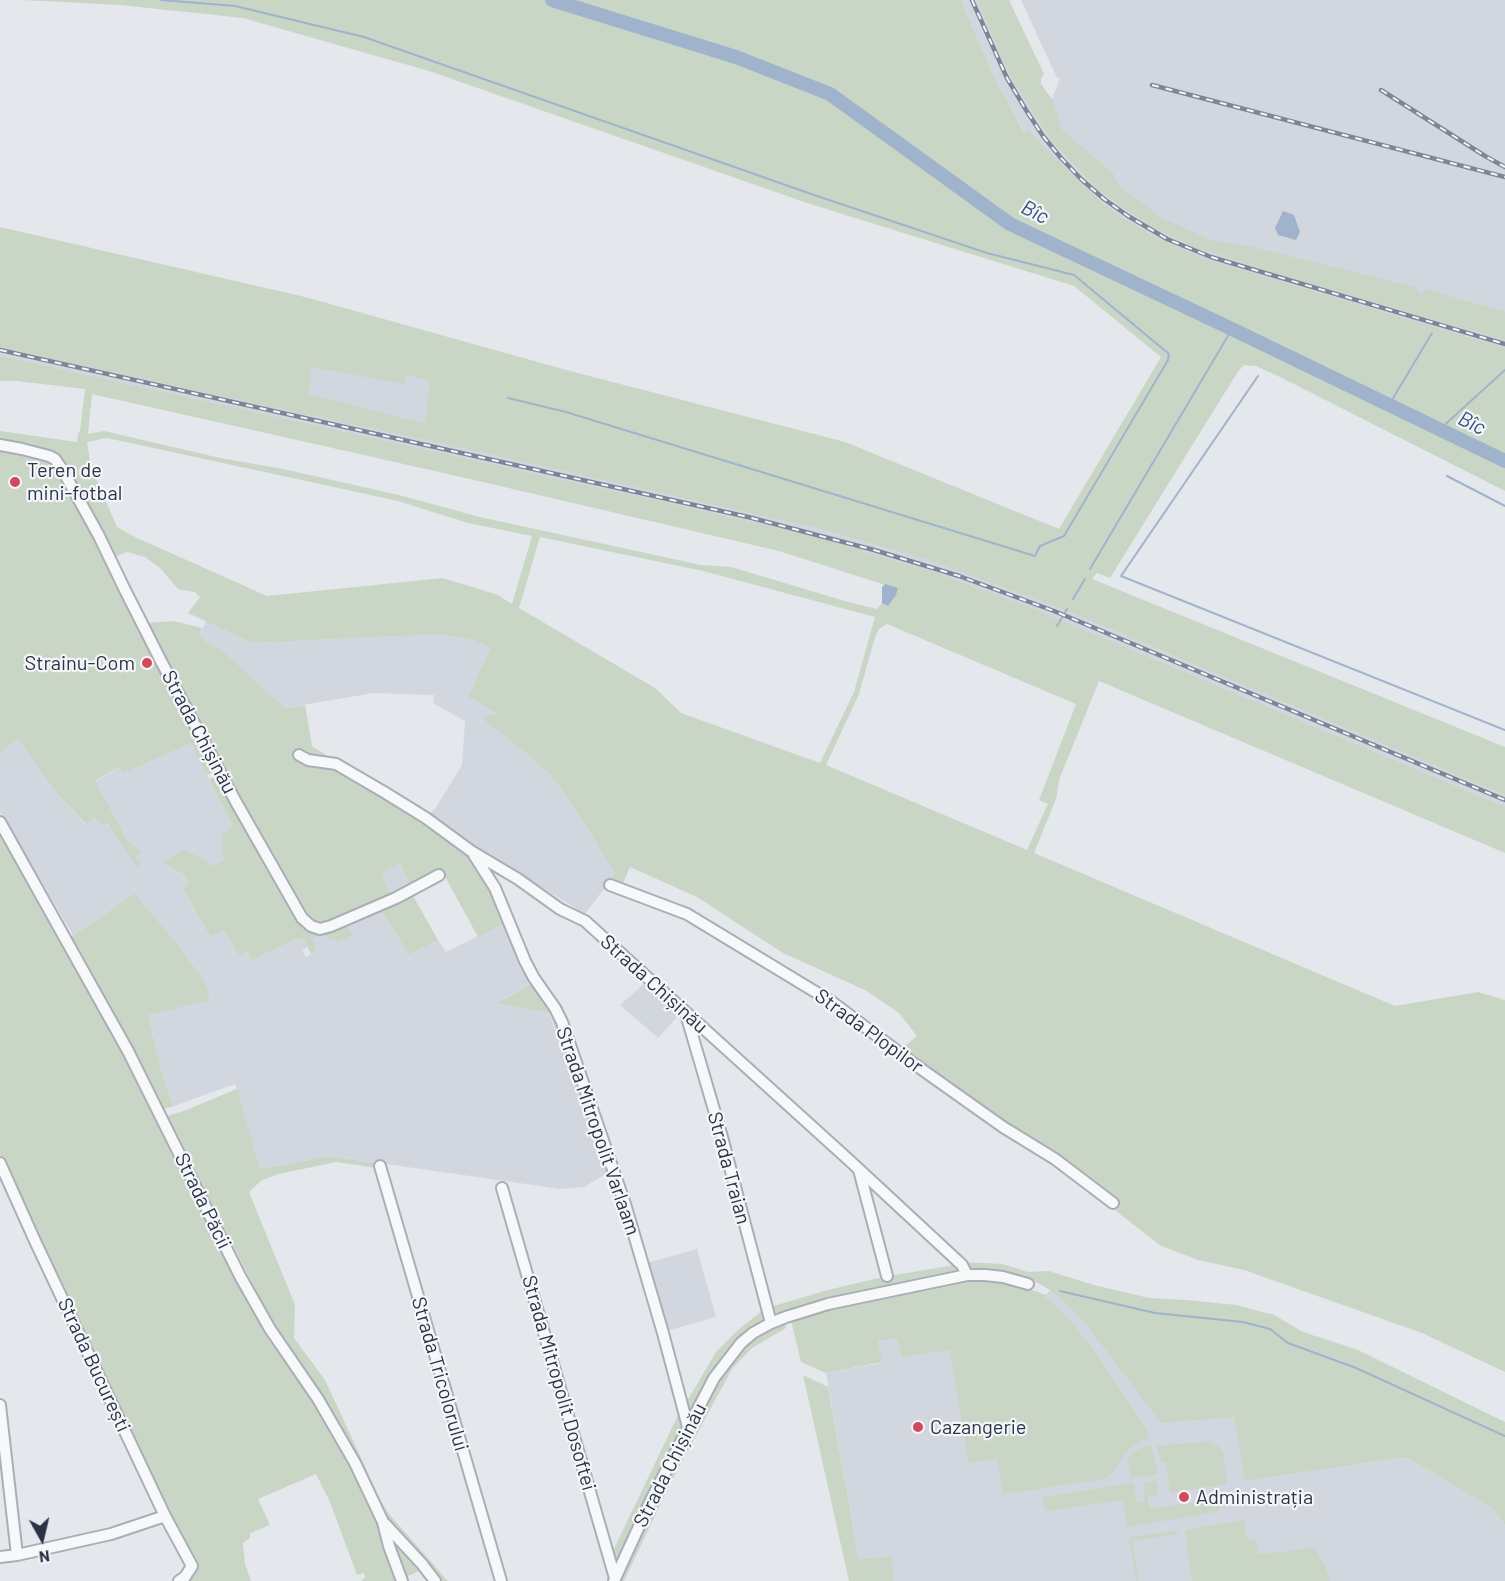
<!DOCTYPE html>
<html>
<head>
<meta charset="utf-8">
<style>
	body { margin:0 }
	#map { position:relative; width:1505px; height:1581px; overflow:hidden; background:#e4e7ec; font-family:Barlow,sans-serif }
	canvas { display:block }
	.north { position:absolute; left:12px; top:1509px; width:60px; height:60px; -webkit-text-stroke:4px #f4f6f9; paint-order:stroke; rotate:172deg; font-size:16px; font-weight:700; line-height:24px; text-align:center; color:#2b3445 }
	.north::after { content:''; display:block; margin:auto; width:21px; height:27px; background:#2b3445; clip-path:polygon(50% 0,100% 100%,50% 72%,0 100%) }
</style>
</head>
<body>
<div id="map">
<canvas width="1505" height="1581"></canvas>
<div class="north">N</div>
</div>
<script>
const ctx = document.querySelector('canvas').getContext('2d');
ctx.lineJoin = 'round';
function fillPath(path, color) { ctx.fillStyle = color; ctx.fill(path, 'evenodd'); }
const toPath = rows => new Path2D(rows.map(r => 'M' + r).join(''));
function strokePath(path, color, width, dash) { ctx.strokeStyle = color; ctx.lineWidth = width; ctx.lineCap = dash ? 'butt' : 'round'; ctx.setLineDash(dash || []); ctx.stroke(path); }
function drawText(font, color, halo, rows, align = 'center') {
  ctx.font = font + ' Barlow,sans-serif'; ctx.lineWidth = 4.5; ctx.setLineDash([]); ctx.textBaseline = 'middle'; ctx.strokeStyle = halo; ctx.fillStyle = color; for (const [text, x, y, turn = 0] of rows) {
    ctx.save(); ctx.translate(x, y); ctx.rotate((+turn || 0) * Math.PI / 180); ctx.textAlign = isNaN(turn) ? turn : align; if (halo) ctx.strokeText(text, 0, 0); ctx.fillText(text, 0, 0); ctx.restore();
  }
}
const built = toPath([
	[961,0,987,0,1061,129,1052,99,1060,78,1056,76,1021,0,1505,0,1505,366,1116,231,1036,153,993,75],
	[0,275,469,372,1068,595,1505,779,1505,834,999,624,885,584,779,551,713,534,86,392,84,388,17,381,0,381],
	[206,621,253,643,400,636,445,635,470,639,492,647,468,697,498,715,526,753,551,776,575,808,615,874,585,914,433,820,431,812,435,809,462,765,465,721,433,703,434,695,373,693,285,708,223,651,207,642,199,635],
	[18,739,57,794,85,824,95,817,106,823,136,857,140,852,128,841,95,782,120,767,124,773,191,742,233,827,222,853,225,860,210,866,173,856,162,862,184,875,190,884,183,888,210,937,224,930,239,956,248,952,252,960,299,938,305,941,308,947,302,950,306,957,313,953,311,939,319,935,348,927,382,911,409,955,438,940,446,952,507,922,532,984,498,1002,549,1013,605,1174,584,1187,561,1189,330,1156,260,1169,235,1084,174,1106,165,1084,148,1014,208,1000,208,991,205,982,183,951,135,893,73,935,0,812,0,753],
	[400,864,410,886,390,895,380,873],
	[644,984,678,1016,658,1038,620,1005],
	[697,1249,716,1317,666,1331,647,1263],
	[1050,1290,1086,1324,1235,1417,1245,1481,1407,1457,1493,1509,1505,1525,1505,1581,894,1581,890,1556,859,1559,826,1373,881,1363,878,1341,898,1337,1041,1301]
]);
const green = toPath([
	[22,0,961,0,993,75,1024,132,1028,129,1045,148,1104,205,1128,221,1152,235,1201,258,1505,348,1505,491,1282,378,1256,366,1244,365,1237,373,1110,578,1097,573,1092,579,1505,747,1505,795,1061,608,923,558,817,528,733,509,422,439,271,407,0,347,0,227,305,297,570,371,845,442,1059,529,1161,357,1074,286,807,203,429,71,243,18,120,5],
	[311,367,404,384,406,375,430,381,425,423,402,418,309,394],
	[977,0,1009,0,1044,74,1041,79,1041,84,1052,99,1062,130,1113,173,1118,185,1162,218,1211,240,1257,248,1418,288,1417,291,1423,293,1425,289,1505,312,1505,340,1297,280,1194,247,1158,230,1137,217,1097,189,1052,141,1011,78],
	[0,356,681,506,815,537,933,572,1027,606,1505,807,1505,853,1099,681,1059,780,1056,799,1034,853,1395,1006,1478,992,1505,1000,1505,1372,1422,1333,1244,1270,1198,1260,1161,1246,1116,1211,1118,1202,1084,1173,1006,1125,901,1049,917,1036,899,1013,865,990,783,953,697,897,630,867,621,888,609,881,615,874,575,808,551,776,526,753,483,719,488,716,497,714,468,697,491,647,470,639,445,635,400,636,253,643,188,613,200,597,195,592,178,589,159,567,145,557,127,552,115,557,62,464,52,453,42,448,0,442,0,431,77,442,78,433,80,431,85,389,17,381,0,381],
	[92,394,440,472,779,551,898,589,888,606,882,603,877,609,845,601,731,567,701,565,480,517,399,495,283,469,220,458,104,431,88,434],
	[107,438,334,487,398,501,468,523,532,536,512,604,498,595,443,578,267,596,135,537,117,527,91,467,87,442],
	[540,537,703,571,875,617,854,692,820,763,681,713,655,688,519,608],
	[887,624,1076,704,1039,800,1048,804,1027,850,826,765,859,694,875,637,879,629],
	[0,449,47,459,56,466,92,528,190,724,188,726,213,772,207,775,191,743,124,773,119,767,95,781,128,841,141,852,136,857,141,863,137,867,107,823,102,825,95,817,86,824,57,794,18,739,0,753],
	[174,621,202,628,199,635,207,642,223,651,285,708,305,705,312,746,426,822,470,854,494,890,507,922,478,937,442,871,410,886,400,864,381,873,390,895,320,926,306,918,174,677,146,623],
	[216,776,237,817,239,812,297,920,306,929,314,932,412,894,438,940,409,955,382,911,348,927,352,935,337,942,334,938,330,940,322,934,312,939,316,949,313,951,313,953,311,954,305,941,299,938,252,960,247,952,239,956,224,930,210,937,183,888,189,884,184,875,162,862,183,850,207,860,210,866,225,860,222,853,223,833,233,827,209,779],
	[0,830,124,1056,202,1210,268,1339,305,1388,348,1460,369,1503,398,1581,361,1581,365,1578,364,1573,357,1575,330,1502,316,1474,258,1499,270,1525,250,1533,250,1538,243,1543,245,1564,251,1581,185,1581,196,1569,160,1498,74,1307,0,1154],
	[135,893,183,951,205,982,208,991,209,1000,148,1015,165,1084,174,1106,163,1109,69,938],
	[532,984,552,1008,610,1171,605,1174,550,1013,497,1003],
	[237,1089,260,1169,330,1156,376,1163,377,1168,336,1162,279,1174,262,1180,249,1192,295,1305,294,1338,325,1380,381,1501,389,1514,448,1581,440,1581,386,1517,356,1458,319,1391,276,1330,167,1116,181,1112],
	[965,1262,1002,1264,1028,1272,1049,1271,1094,1285,1149,1298,1185,1300,1236,1305,1274,1315,1303,1332,1358,1350,1505,1422,1505,1525,1493,1509,1407,1457,1245,1481,1234,1417,1161,1423,1086,1324,1050,1290,1040,1284,1022,1276,991,1271,972,1271],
	[954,1265,961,1272,832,1299,772,1316,770,1307,828,1290,883,1277],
	[973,1277,1014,1283,1046,1295,1045,1297,1066,1316,1094,1350,1148,1433,1149,1437,1130,1448,1122,1458,1113,1472,1105,1479,1003,1494,997,1459,969,1463,950,1350,902,1357,897,1338,878,1341,882,1362,826,1373,801,1362,791,1320,844,1304],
	[763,1310,765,1320,742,1337,723,1357,688,1414,686,1403,716,1352,738,1330],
	[784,1322,786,1328,752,1348,732,1369,671,1482,624,1581,616,1581,706,1401,729,1362,752,1339],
	[803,1375,828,1387,859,1559,891,1556,894,1581,849,1581],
	[680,1411,684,1425,616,1565,612,1553],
	[1211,1441,1221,1449,1223,1452,1227,1484,1170,1493,1166,1462,1161,1462,1157,1446],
	[1151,1445,1158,1474,1132,1478,1127,1459,1135,1451],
	[1156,1481,1158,1495,1147,1496,1150,1509,1220,1499,1221,1507,1217,1512,1127,1527,1123,1500,1045,1511,1042,1497,1134,1483,1137,1503,1145,1503,1143,1483],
	[1244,1520,1247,1540,1256,1539,1258,1555,1311,1548,1317,1551,1329,1575,1329,1581,1192,1581,1185,1530],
	[1177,1531,1178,1534,1133,1541,1138,1581,1136,1581,1129,1537],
	[396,1541,421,1570,404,1578,391,1543]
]);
const water = toPath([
	[1283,211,1294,215,1300,232,1296,240,1278,235,1275,228],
	[885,584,898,588,896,595,888,606,882,603,882,587]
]);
const stream = toPath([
	[161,0,235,6,364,37,817,196,987,253,1074,275,1169,354,1168,360,1064,536,1040,546,1035,556,566,412,508,398],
	[1258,376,1121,576,1505,730],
	[1389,405,1432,333],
	[1439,430,1505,370],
	[1447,476,1505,506],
	[1090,569,1232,329],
	[1073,599,1085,579],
	[1057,626,1067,609],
	[1060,1291,1155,1313,1243,1322,1270,1329,1288,1343,1356,1368,1505,1436]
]);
const river = toPath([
	[552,0,736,57,830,94,1010,224,1232,329,1505,461]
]);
const minor = toPath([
	[0,445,22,449,49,456,55,459,62,469,99,536,124,588,162,663,236,802,302,918,311,926,320,929,331,926,396,898,439,875],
	[299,755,308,760,336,764,384,792,426,818,471,851,518,879,560,909,585,921,850,1161,962,1265,967,1275],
	[0,822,128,1051,240,1276,270,1329,318,1399,355,1463,383,1522,389,1546,402,1581],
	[474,855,495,888,525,961,534,978,555,1008,562,1022,625,1204,663,1333,688,1427],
	[610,885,687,914,832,1002,917,1066,1003,1127,1055,1159,1113,1203],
	[686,1014,722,1137,771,1323],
	[0,1163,35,1241,147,1478,165,1516,192,1566,185,1577,179,1581],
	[380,1166,501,1581],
	[859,1170,887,1276],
	[502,1188,615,1578],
	[0,1405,17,1555],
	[385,1524,422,1564,435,1581],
	[0,1557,17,1555,111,1534,165,1516],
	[614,1581,652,1498,714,1378,741,1343,753,1333,771,1323,786,1317,828,1304,967,1275,985,1275,1003,1277,1028,1284]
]);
const rail = toPath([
	[972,0,1007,78,1026,110,1043,136,1061,158,1081,179,1104,199,1128,216,1167,239,1211,257,1505,344],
	[1152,85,1505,177],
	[1381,90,1485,156,1505,167],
	[0,350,748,517,874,550,959,576,1054,611,1505,800]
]);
const markers = [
	[15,482,6,"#d1495b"],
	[147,663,6,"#d1495b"],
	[918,1427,6,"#d1495b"],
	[1184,1497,6,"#d1495b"]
];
const poiNames = [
	["Teren de",27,470],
	["mini-fotbal",27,493],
	["Strainu-Com",135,663,"right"],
	["Cazangerie",930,1427],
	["Administrația",1196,1497]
];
const streetNames = [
	["Strada Chișinău",199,732,62],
	["Strada Chișinău",654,984,42],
	["Strada Plopilor",869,1031,36],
	["Strada Mitropolit Varlaam",598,1131,71],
	["Strada Traian",729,1168,75],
	["Strada Păcii",203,1201,64],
	["Strada București",94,1365,65],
	["Strada Tricolorului",440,1374,74],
	["Strada Mitropolit Dosoftei",559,1383,74],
	["Strada Chișinău",670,1465,-63]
];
const waterNames = [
	["Bîc",1035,212,27],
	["Bîc",1472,423,26]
];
fillPath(built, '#d2d6de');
fillPath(green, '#c9d6c5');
fillPath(water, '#9fb4cc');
strokePath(stream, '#9fb4cc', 2);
strokePath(river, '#9fb4cc', 14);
strokePath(minor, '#a9aeb7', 14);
strokePath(minor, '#f7f8fa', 10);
strokePath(rail, '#7d8696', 4.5);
strokePath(rail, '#f4f6f9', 2, [7]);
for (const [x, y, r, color] of markers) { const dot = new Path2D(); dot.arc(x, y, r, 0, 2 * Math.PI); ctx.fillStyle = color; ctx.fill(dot); strokePath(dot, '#f4f6f9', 2); }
drawText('20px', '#2b3445', '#f4f6f9', poiNames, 'left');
drawText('20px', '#2b3445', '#f4f6f9', streetNames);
drawText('italic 21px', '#34527a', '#f4f6f9', waterNames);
</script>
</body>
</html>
